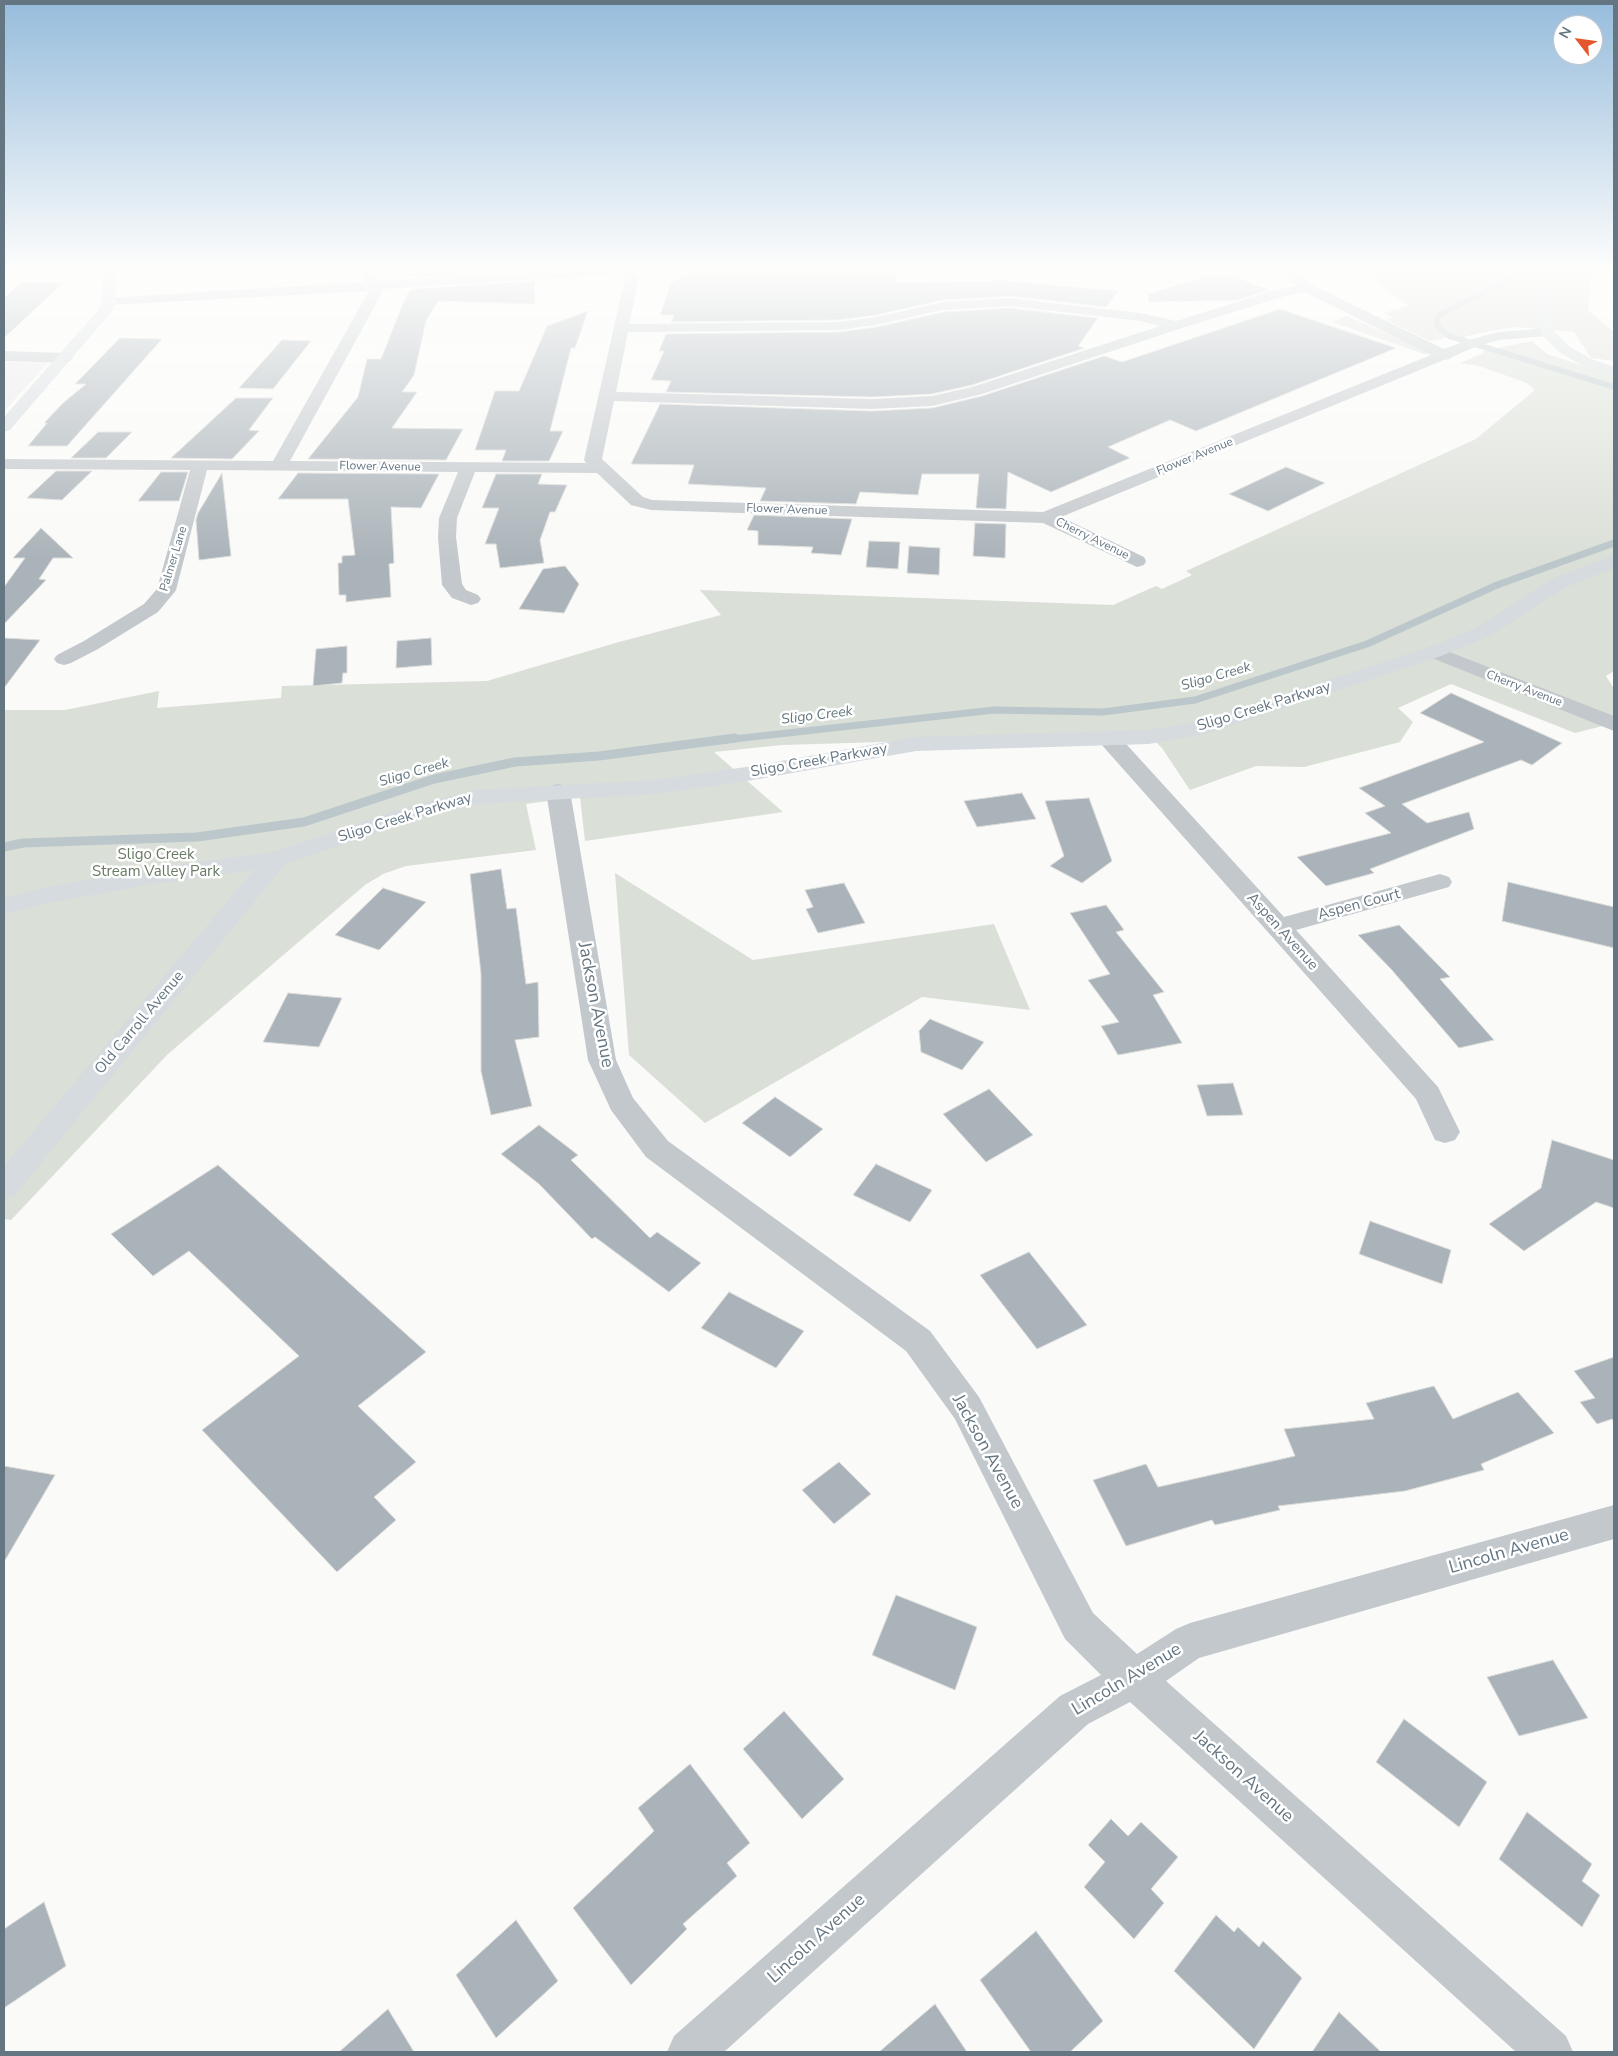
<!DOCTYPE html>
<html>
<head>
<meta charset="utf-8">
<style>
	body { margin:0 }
	#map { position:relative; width:1618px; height:2056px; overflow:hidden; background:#fafaf8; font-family:"Nunito Sans",sans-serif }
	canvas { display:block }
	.frame { position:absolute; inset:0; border:5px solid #657683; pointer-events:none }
	.north { position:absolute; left:1553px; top:15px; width:50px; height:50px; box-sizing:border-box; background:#fff; border:1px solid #c1c8cd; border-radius:50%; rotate:300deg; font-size:14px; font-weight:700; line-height:20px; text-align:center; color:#657683 }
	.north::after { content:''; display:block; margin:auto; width:18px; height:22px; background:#e4572e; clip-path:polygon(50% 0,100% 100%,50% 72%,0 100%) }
</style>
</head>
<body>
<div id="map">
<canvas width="1618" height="2056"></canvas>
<div class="frame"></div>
<div class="north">N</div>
</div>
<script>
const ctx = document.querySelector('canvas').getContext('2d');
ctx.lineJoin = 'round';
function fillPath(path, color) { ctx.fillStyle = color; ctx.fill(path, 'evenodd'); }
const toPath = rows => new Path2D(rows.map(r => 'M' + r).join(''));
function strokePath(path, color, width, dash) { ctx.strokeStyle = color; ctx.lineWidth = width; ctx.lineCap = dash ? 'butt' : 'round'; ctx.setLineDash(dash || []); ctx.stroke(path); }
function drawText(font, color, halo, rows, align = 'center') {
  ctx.font = font + ' "Nunito Sans",sans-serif'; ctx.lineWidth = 5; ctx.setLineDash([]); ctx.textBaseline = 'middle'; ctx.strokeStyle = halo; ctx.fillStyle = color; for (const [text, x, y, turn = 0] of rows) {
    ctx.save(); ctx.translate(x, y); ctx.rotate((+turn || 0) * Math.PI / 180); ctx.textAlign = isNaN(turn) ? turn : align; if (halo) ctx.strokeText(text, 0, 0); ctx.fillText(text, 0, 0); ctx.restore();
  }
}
const built = toPath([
	[4,362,48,363,4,411]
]);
const green = toPath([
	[1369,271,1588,271,1591,277,1588,310,1614,332,1614,361,1591,358,1574,332,1515,327,1479,333,1461,338,1446,338,1430,341,1386,320,1393,317,1383,313,1409,306,1381,286],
	[1347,316,1425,350,1428,353,1427,355,1332,322],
	[1532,341,1547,354,1614,376,1614,671,1606,676,1614,689,1614,723,1575,733,1451,684,1398,708,1413,722,1400,742,1304,767,1256,766,1190,790,1162,748,1148,734,782,745,714,752,783,812,585,841,580,797,526,804,536,850,406,866,383,874,365,885,168,1054,11,1220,4,1219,4,710,65,710,159,691,157,708,281,698,282,686,487,681,619,642,721,615,700,590,1113,605,1156,586,1162,589,1192,575,1186,571,1476,439,1535,390,1527,383,1479,366,1460,363,1484,353,1483,351],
	[615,873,753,960,994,924,1030,1010,922,997,705,1123,629,1055]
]);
const streamFar2 = toPath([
	[1515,271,1515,277,1439,315,1436,324,1449,336,1614,387]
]);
const streamFar1 = toPath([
	[725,740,994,710,1103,712,1195,700,1367,644,1497,585,1614,543]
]);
const stream = toPath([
	[4,847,23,843,197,837,304,822,434,779,515,762,599,756,735,738]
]);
const building = toPath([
	[415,271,506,271,416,277,415,271],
	[723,271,895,271,896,283,997,281,997,280,1118,291,1106,307,1009,296,943,300,876,315,839,320,671,322,674,315,660,315,671,283,686,274,723,271],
	[1226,274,1269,290,1238,300,1149,302,1148,294,1211,275,1216,277,1226,274],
	[534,281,535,304,438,301,426,321,414,375,402,392,417,392,392,428,463,429,446,460,308,459,358,397,367,359,381,359,406,296,412,289,534,281],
	[21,283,63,283,4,338,4,298,21,283],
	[1009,308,1098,318,1078,346,1085,348,972,385,932,394,872,397,666,392,671,381,651,380,664,351,659,351,666,334,839,332,876,327,943,312,1009,308],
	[1280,309,1396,348,1196,431,1170,420,1108,447,1130,458,1051,492,1008,472,1006,509,976,508,979,474,922,474,918,495,860,492,856,504,760,501,766,488,688,484,694,465,631,464,660,404,872,411,932,408,982,396,1104,356,1122,362,1280,309],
	[588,311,575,348,571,348,550,431,563,431,549,461,502,461,506,450,475,450,495,391,519,391,547,326,588,311],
	[120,338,162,339,67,446,28,446,47,423,44,423,63,403,86,384,75,384,120,338],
	[282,340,311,341,273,389,239,388,282,340],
	[236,398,273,398,249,430,259,431,232,459,171,458,236,398],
	[98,432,132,432,106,458,71,458,98,432],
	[1286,467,1325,483,1268,511,1229,494,1286,467],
	[56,471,92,471,62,500,27,498,56,471],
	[161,472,188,472,179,501,138,501,161,472],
	[222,473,231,556,199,560,196,520,198,513,222,473],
	[298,473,439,474,421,508,391,507,394,563,389,564,391,597,346,602,346,595,339,595,338,563,342,563,342,556,355,555,348,499,278,499,298,473],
	[496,474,542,474,538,484,567,485,555,512,550,512,540,540,544,563,500,568,496,544,485,544,499,508,482,508,496,474],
	[754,515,852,519,841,555,811,553,813,547,758,545,758,531,747,530,754,515],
	[975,523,1006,524,1005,558,973,556,975,523],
	[41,528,73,558,53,558,39,579,46,580,4,624,4,587,25,558,13,558,41,528],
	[869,541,900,542,898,569,866,567,869,541],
	[909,546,940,548,939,575,907,573,909,546],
	[565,566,579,584,564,613,519,609,543,569,565,566],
	[4,638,40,640,4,688,4,638],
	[431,638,432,665,396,668,397,641,431,638],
	[347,646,347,673,343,673,342,683,313,686,316,649,347,646],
	[1451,693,1562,743,1532,765,1521,760,1402,804,1427,823,1469,812,1474,829,1370,869,1374,873,1326,886,1297,857,1391,833,1365,813,1385,806,1359,788,1484,742,1420,713,1451,693],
	[1022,793,1036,819,977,827,964,801,1022,793],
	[1089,798,1112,861,1082,883,1050,866,1064,856,1045,801,1089,798],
	[501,869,507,909,516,908,526,984,538,982,539,1037,515,1040,532,1106,491,1115,481,1071,481,974,470,874,501,869],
	[1508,882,1614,907,1614,948,1502,921,1508,882],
	[844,883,865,923,818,933,806,909,813,907,805,890,844,883],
	[383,888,426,902,379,950,335,935,383,888],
	[1106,905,1124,930,1116,932,1164,992,1153,995,1182,1043,1118,1055,1101,1026,1119,1022,1088,980,1110,974,1070,913,1106,905],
	[1399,925,1450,977,1440,979,1494,1040,1459,1048,1391,969,1358,935,1399,925],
	[288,993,342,998,319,1047,263,1042,288,993],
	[930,1019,984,1042,962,1070,921,1052,919,1031,930,1019],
	[1233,1083,1243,1115,1207,1116,1197,1085,1233,1083],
	[989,1089,1033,1135,986,1162,943,1114,989,1089],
	[775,1097,823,1129,790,1157,742,1123,775,1097],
	[539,1125,578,1155,571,1160,650,1238,657,1232,701,1263,669,1292,595,1237,592,1239,539,1184,501,1154,539,1125],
	[1552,1140,1614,1160,1614,1208,1596,1202,1524,1251,1489,1224,1541,1188,1552,1140],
	[876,1164,932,1190,910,1222,853,1195,876,1164],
	[218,1165,426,1352,358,1406,416,1462,374,1497,396,1520,337,1572,202,1430,299,1356,189,1251,153,1276,111,1234,218,1165],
	[1370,1221,1451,1250,1442,1284,1359,1254,1370,1221],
	[1029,1252,1087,1325,1037,1349,980,1275,1029,1252],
	[729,1292,804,1331,776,1368,701,1328,729,1292],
	[1614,1357,1614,1422,1612,1419,1597,1424,1580,1402,1595,1398,1574,1371,1614,1357],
	[1434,1386,1453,1419,1518,1392,1554,1433,1481,1464,1484,1470,1405,1491,1278,1506,1280,1510,1215,1525,1212,1520,1126,1546,1093,1480,1146,1464,1158,1487,1295,1456,1284,1429,1374,1419,1366,1403,1434,1386],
	[839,1462,871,1494,834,1524,802,1490,839,1462],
	[4,1466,55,1475,4,1562,4,1466],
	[896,1595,977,1627,955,1690,872,1655,896,1595],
	[1553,1660,1588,1718,1519,1736,1487,1677,1553,1660],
	[784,1711,844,1779,802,1819,743,1749,784,1711],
	[1404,1719,1487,1782,1459,1827,1376,1762,1404,1719],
	[690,1764,750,1843,727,1863,737,1876,683,1924,687,1929,631,1985,573,1908,654,1831,638,1808,690,1764],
	[1527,1812,1592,1864,1582,1881,1600,1895,1582,1927,1499,1859,1527,1812],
	[1111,1819,1128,1836,1141,1822,1178,1857,1151,1889,1164,1903,1134,1939,1084,1887,1105,1862,1088,1845,1111,1819],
	[44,1902,66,1966,4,2008,4,1929,44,1902],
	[1216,1915,1234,1932,1238,1927,1259,1947,1263,1941,1302,1978,1254,2049,1174,1971,1216,1915],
	[516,1920,558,1981,496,2038,456,1975,516,1920],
	[1036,1931,1103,2021,1070,2052,1031,2052,980,1980,1036,1931],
	[935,2004,967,2052,879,2052,935,2004],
	[388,2009,414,2052,339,2052,388,2009],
	[1339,2012,1381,2052,1312,2052,1339,2012]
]);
const street = toPath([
	[361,271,373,271,378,281,543,271,636,271,639,278,629,324,839,322,876,317,943,302,1009,298,1140,313,1176,321,1275,290,1297,286,1288,275,1290,272,1297,271,1312,285,1444,349,1465,341,1498,332,1547,328,1552,329,1554,332,1552,335,1547,336,1499,340,1475,347,1452,357,1450,359,1444,360,1061,517,1144,557,1146,561,1144,565,1137,567,1043,523,651,510,631,505,597,473,475,472,457,518,456,537,462,584,466,590,478,595,481,599,478,603,471,605,452,598,442,585,438,537,439,518,458,472,207,470,176,590,173,594,158,612,98,649,71,663,64,665,57,663,54,659,57,655,84,641,144,604,157,589,190,470,4,469,4,459,273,461,369,291,109,305,102,301,104,298,365,282,361,271],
	[623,274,625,278,584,460,586,463,290,461,383,291,382,289,623,274],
	[1305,292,1431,355,1043,512,652,500,643,497,602,459,614,401,872,409,932,406,982,394,1182,328,1282,297,1305,292],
	[1009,306,1140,321,1160,326,972,387,932,396,872,399,616,392,628,332,839,330,876,325,943,310,1009,306],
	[4,351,65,353,70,355,73,358,70,361,65,363,4,361,4,351],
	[1434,646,1614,716,1614,731,1427,656,1424,652,1427,648,1434,646],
	[1109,732,1117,734,1284,917,1440,874,1449,877,1452,882,1449,887,1296,930,1438,1087,1460,1132,1455,1140,1445,1143,1435,1140,1416,1099,1101,744,1098,739,1101,734,1109,732],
	[558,784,566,786,570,791,616,1060,633,1098,668,1141,930,1331,979,1397,1093,1613,1137,1654,1176,1629,1190,1623,1614,1505,1614,1539,1199,1658,1166,1681,1566,2036,1573,2052,1516,2052,1130,1702,1088,1724,724,2052,667,2052,674,2036,1060,1696,1101,1675,1065,1639,955,1419,906,1351,646,1157,611,1110,588,1060,546,791,550,786,558,784]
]);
const secondary = toPath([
	[102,271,116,271,116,301,113,310,10,430,4,432,4,417,99,309,102,301,102,271],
	[1537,271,1551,271,1550,317,1554,331,1569,346,1591,359,1614,367,1614,377,1581,365,1559,352,1542,335,1536,317,1537,271],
	[1614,555,1614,568,1566,587,1490,636,1441,656,1205,734,1149,744,916,751,753,780,655,794,477,804,423,817,285,864,15,1195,4,1199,4,1166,254,870,146,885,44,904,4,914,4,898,44,888,146,869,273,852,407,807,477,790,655,780,753,766,916,737,1149,730,1201,721,1427,648,1476,628,1552,579,1614,555]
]);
const farStreetnames = [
	["Flower Avenue",1195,457,-22],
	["Flower Avenue",380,467,1],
	["Flower Avenue",787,510,2],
	["Cherry Avenue",1092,539,26],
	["Palmer Lane",174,559,-73],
	["Cherry Avenue",1524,689,21]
];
const farWaternames = [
	["Sligo Creek",1216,677,-16],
	["Sligo Creek",817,716,-7],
	["Sligo Creek",414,773,-16]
];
const streetNames = [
	["Sligo Creek Parkway",1264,707,-17],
	["Sligo Creek Parkway",819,761,-10],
	["Sligo Creek Parkway",405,818,-17],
	["Aspen Court",1359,905,-15],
	["Aspen Avenue",1282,932,48],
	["Old Carroll Avenue",140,1023,-50]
];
const parkNames = [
	["Sligo Creek",156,855],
	["Stream Valley Park",156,872]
];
const nearStreetnames = [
	["Jackson Avenue",595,1005,79],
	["Jackson Avenue",987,1452,61],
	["Lincoln Avenue",1509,1552,-16],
	["Lincoln Avenue",1127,1680,-31],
	["Jackson Avenue",1243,1777,42],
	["Lincoln Avenue",817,1939,-42]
];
fillPath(built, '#e8e9e9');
fillPath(green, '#dadfd7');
strokePath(streamFar2, '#bbc7cb', 5.5);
strokePath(streamFar1, '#bbc7cb', 7);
strokePath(stream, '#bbc7cb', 9);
fillPath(building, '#aab3b9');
strokePath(building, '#dcdcda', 1);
fillPath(street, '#c3c8cc');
fillPath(secondary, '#d6dbdf');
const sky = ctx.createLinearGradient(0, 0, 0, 559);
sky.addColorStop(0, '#96bcdc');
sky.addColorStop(0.48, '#fdfdfc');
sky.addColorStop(1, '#fdfdfc00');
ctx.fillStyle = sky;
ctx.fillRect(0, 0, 1618, 559);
drawText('12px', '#657683', '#fff', farStreetnames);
drawText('italic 14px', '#60757c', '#fff', farWaternames);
drawText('15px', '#657683', '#fff', streetNames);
drawText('15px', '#687a64', '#fff', parkNames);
drawText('18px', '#657683', '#fff', nearStreetnames);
</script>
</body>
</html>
